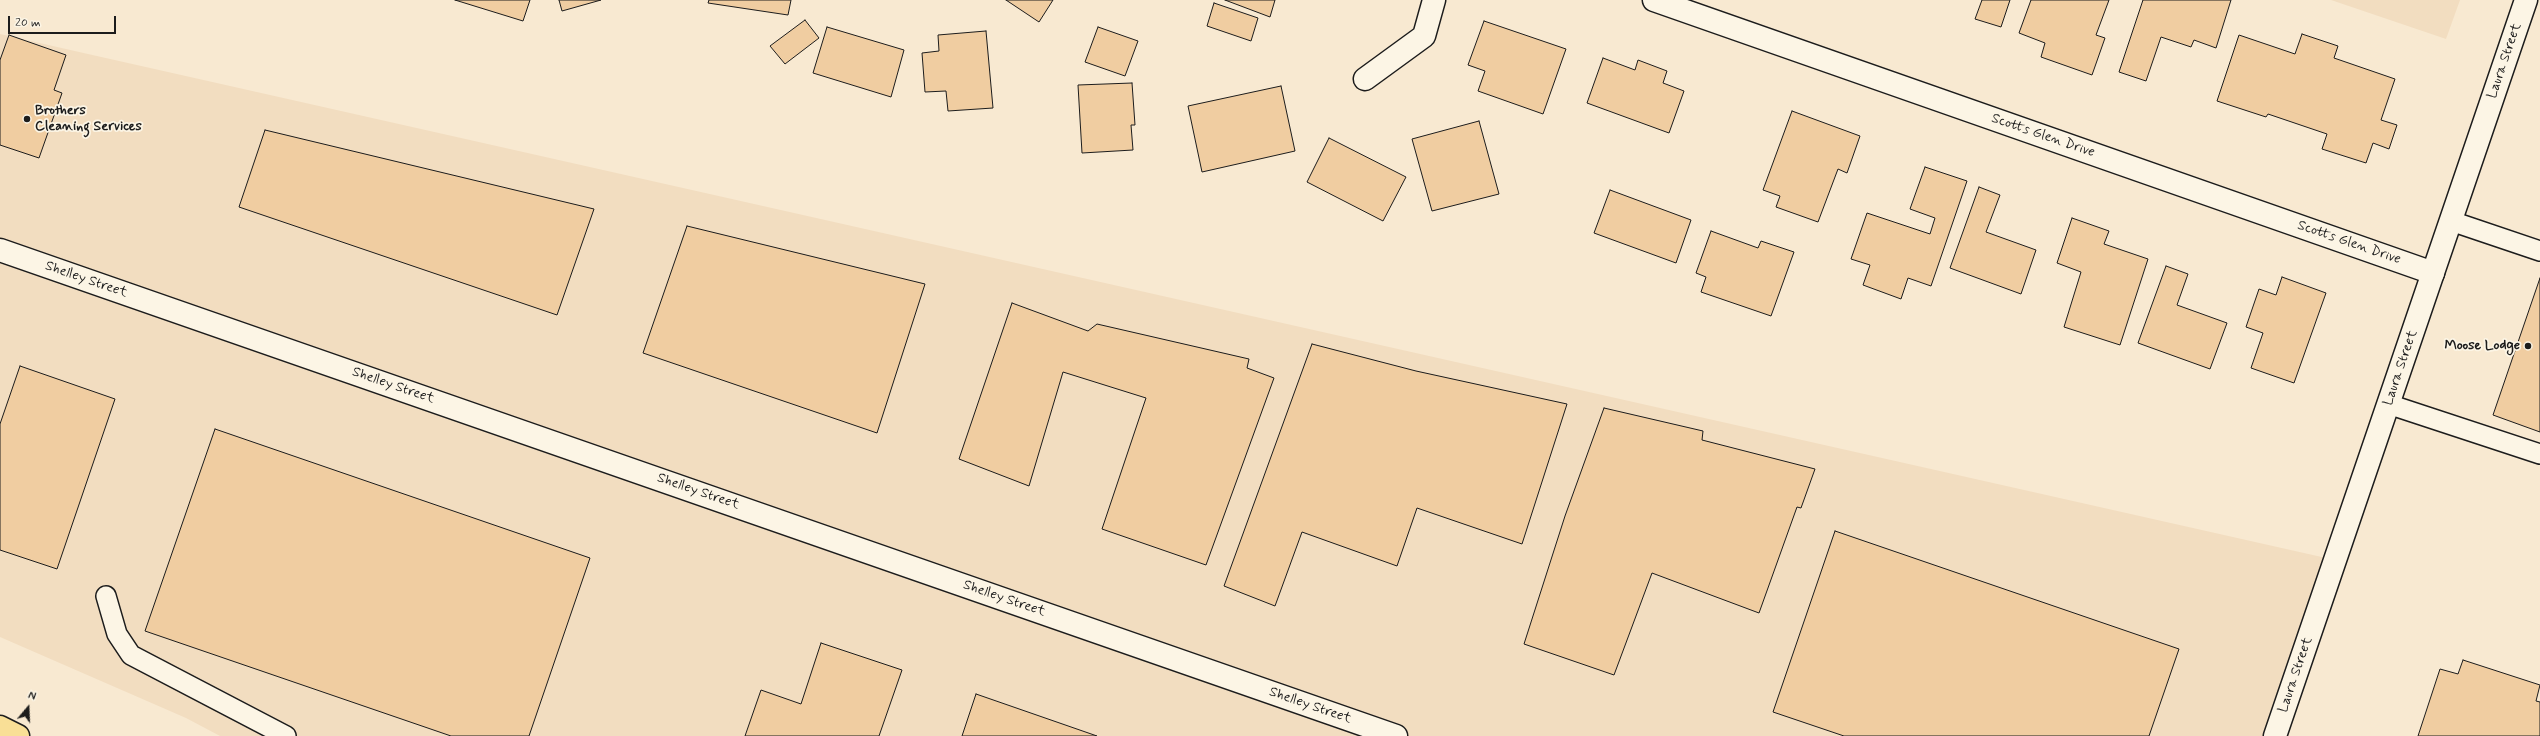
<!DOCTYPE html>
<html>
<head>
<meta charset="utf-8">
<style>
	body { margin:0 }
	#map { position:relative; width:2540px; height:736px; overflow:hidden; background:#f8e9d1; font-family:Mynerve,sans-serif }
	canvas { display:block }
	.north { position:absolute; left:8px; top:688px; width:40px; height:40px; -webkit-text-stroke:3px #fcf5e5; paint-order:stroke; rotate:19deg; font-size:11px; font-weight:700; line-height:16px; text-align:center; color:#1c1c1c }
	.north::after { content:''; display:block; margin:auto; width:14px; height:18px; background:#1c1c1c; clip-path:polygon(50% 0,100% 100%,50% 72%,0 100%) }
	.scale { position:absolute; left:8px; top:16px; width:108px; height:18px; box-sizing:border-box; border:2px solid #1c1c1c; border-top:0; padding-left:5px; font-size:12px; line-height:14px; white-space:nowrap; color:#1c1c1c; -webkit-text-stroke:3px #fcf5e5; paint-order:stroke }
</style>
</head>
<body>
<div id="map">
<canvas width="2540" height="736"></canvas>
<div class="north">N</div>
<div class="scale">20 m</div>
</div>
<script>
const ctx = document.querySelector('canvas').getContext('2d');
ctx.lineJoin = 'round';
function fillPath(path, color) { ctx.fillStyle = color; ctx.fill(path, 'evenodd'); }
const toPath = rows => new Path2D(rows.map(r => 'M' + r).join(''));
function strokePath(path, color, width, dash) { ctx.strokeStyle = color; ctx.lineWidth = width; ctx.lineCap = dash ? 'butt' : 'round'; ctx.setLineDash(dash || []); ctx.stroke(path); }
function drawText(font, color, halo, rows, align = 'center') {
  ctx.font = font + ' Mynerve,sans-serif'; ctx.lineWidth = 3.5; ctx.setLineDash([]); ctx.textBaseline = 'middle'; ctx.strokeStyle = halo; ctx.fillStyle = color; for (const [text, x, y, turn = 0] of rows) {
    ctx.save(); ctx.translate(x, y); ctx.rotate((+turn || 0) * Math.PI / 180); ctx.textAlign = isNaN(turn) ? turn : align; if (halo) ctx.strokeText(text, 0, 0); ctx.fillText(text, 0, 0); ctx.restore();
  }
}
const built = toPath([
	[2331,0,2460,0,2446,39],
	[0,34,88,54,2335,560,2274,736,220,736,186,718,0,637]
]);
const building = toPath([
	[455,0,530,0,523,21,455,0],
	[559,0,601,0,562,11,559,0],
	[709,0,791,0,788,15,708,3,709,0],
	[1006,0,1053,0,1039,22,1006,0],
	[1225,0,1275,0,1270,17,1225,0],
	[1982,0,2010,0,2001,27,1975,19,1982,0],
	[2031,0,2109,0,2096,35,2105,38,2092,75,2041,57,2045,43,2019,33,2031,0],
	[2143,0,2231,0,2216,48,2194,40,2191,47,2161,37,2146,81,2119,72,2143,0],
	[1214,3,1258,18,1251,41,1207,26,1214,3],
	[805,20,819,38,785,64,770,46,805,20],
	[1484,21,1566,49,1543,114,1478,91,1485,71,1468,65,1484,21],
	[827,27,904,50,891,97,813,73,827,27],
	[1098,27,1138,41,1125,76,1085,62,1098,27],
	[986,31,993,108,948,111,946,91,925,92,922,53,939,51,938,35,986,31],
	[2302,34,2338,46,2334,58,2395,79,2381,120,2397,125,2389,149,2373,143,2366,163,2322,149,2327,134,2268,114,2266,117,2217,101,2239,35,2295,54,2302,34],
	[9,35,66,55,54,90,62,93,39,158,0,145,0,60,9,35],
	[1603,58,1635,70,1638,60,1667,71,1663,83,1684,91,1669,133,1587,103,1603,58],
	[1132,83,1135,125,1131,125,1133,150,1082,153,1078,85,1132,83],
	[1281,86,1295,151,1202,172,1188,106,1281,86],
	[1792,111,1860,136,1847,173,1838,169,1818,222,1776,207,1780,196,1763,190,1792,111],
	[1479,121,1499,194,1432,211,1412,139,1479,121],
	[265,130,594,209,557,315,239,207,265,130],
	[1329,138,1406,177,1383,221,1307,182,1329,138],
	[1925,167,1967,181,1931,286,1908,278,1901,299,1863,285,1870,265,1851,259,1867,213,1930,234,1935,218,1910,209,1925,167],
	[1979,187,2000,195,1986,232,2036,250,2021,294,1950,268,1979,187],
	[1610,190,1691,220,1676,263,1594,233,1610,190],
	[2072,218,2109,231,2104,244,2148,259,2120,345,2064,327,2081,272,2057,263,2072,218],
	[687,226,925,284,877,433,643,353,687,226],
	[1711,231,1758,248,1761,241,1794,252,1771,316,1701,292,1706,277,1696,273,1711,231],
	[2166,266,2188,274,2177,305,2227,323,2210,369,2138,343,2166,266],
	[2282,277,2326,293,2294,383,2251,368,2263,333,2246,327,2259,289,2276,295,2282,277],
	[2540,278,2540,432,2493,415,2540,278],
	[1012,303,1088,331,1097,324,1249,359,1247,368,1274,378,1206,565,1102,529,1146,398,1063,372,1029,486,959,459,1012,303],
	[1312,344,1416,371,1567,404,1522,544,1417,508,1397,566,1302,532,1275,606,1224,586,1312,344],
	[20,366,115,399,57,569,0,550,0,424,20,366],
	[1604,408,1703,431,1702,440,1815,469,1801,508,1797,507,1759,613,1652,573,1614,675,1524,644,1565,516,1604,408],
	[215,429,590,558,529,736,451,736,145,631,215,429],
	[1835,531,2179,649,2149,736,1844,736,1773,712,1835,531],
	[821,643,902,670,879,736,745,736,761,690,801,704,821,643],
	[2463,660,2540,685,2536,701,2540,702,2540,736,2418,736,2440,669,2458,674,2463,660],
	[976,694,1097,736,962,736,976,694]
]);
const service = toPath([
	[2451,221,2540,251],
	[2388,404,2540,454],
	[106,596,117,634,131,655,286,736]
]);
const minor = toPath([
	[1654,0,2433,273],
	[1365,79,1424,36,1434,0],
	[0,250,1396,736]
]);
const tertiary = toPath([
	[2275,736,2526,0]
]);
const motorway = toPath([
	[0,727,18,736]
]);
const markers = [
	[27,119,4,"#1c1c1c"],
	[2528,346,4,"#1c1c1c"]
];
const streetNames = [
	["Laura Street",2505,61,-71],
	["Scotts Glen Drive",2043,136,19],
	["Scotts Glen Drive",2349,243,19],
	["Shelley Street",86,280,19],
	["Laura Street",2401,368,-71],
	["Shelley Street",393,386,19],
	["Shelley Street",698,492,19],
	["Shelley Street",1004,599,19],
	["Laura Street",2296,675,-71],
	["Shelley Street",1310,706,19]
];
const poiNames = [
	["Brothers",35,111],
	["Cleaning Services",35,127],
	["Moose Lodge",2520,346,"right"]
];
fillPath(built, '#f2ddc0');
fillPath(building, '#f0cda1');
strokePath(building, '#1c1c1c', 1);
strokePath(service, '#1c1c1c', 22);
strokePath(minor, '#1c1c1c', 25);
strokePath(tertiary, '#1c1c1c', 25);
strokePath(motorway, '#1c1c1c', 25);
strokePath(service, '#fcf5e5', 19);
strokePath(minor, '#fcf5e5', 22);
strokePath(tertiary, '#fcf5e5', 22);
strokePath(motorway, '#f9df96', 22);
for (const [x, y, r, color] of markers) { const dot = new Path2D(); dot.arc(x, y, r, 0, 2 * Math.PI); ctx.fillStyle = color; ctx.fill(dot); strokePath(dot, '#fcf5e5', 1.5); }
drawText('14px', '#1c1c1c', '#fcf5e5', streetNames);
drawText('bold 14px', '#1c1c1c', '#fcf5e5', poiNames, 'left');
</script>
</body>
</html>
